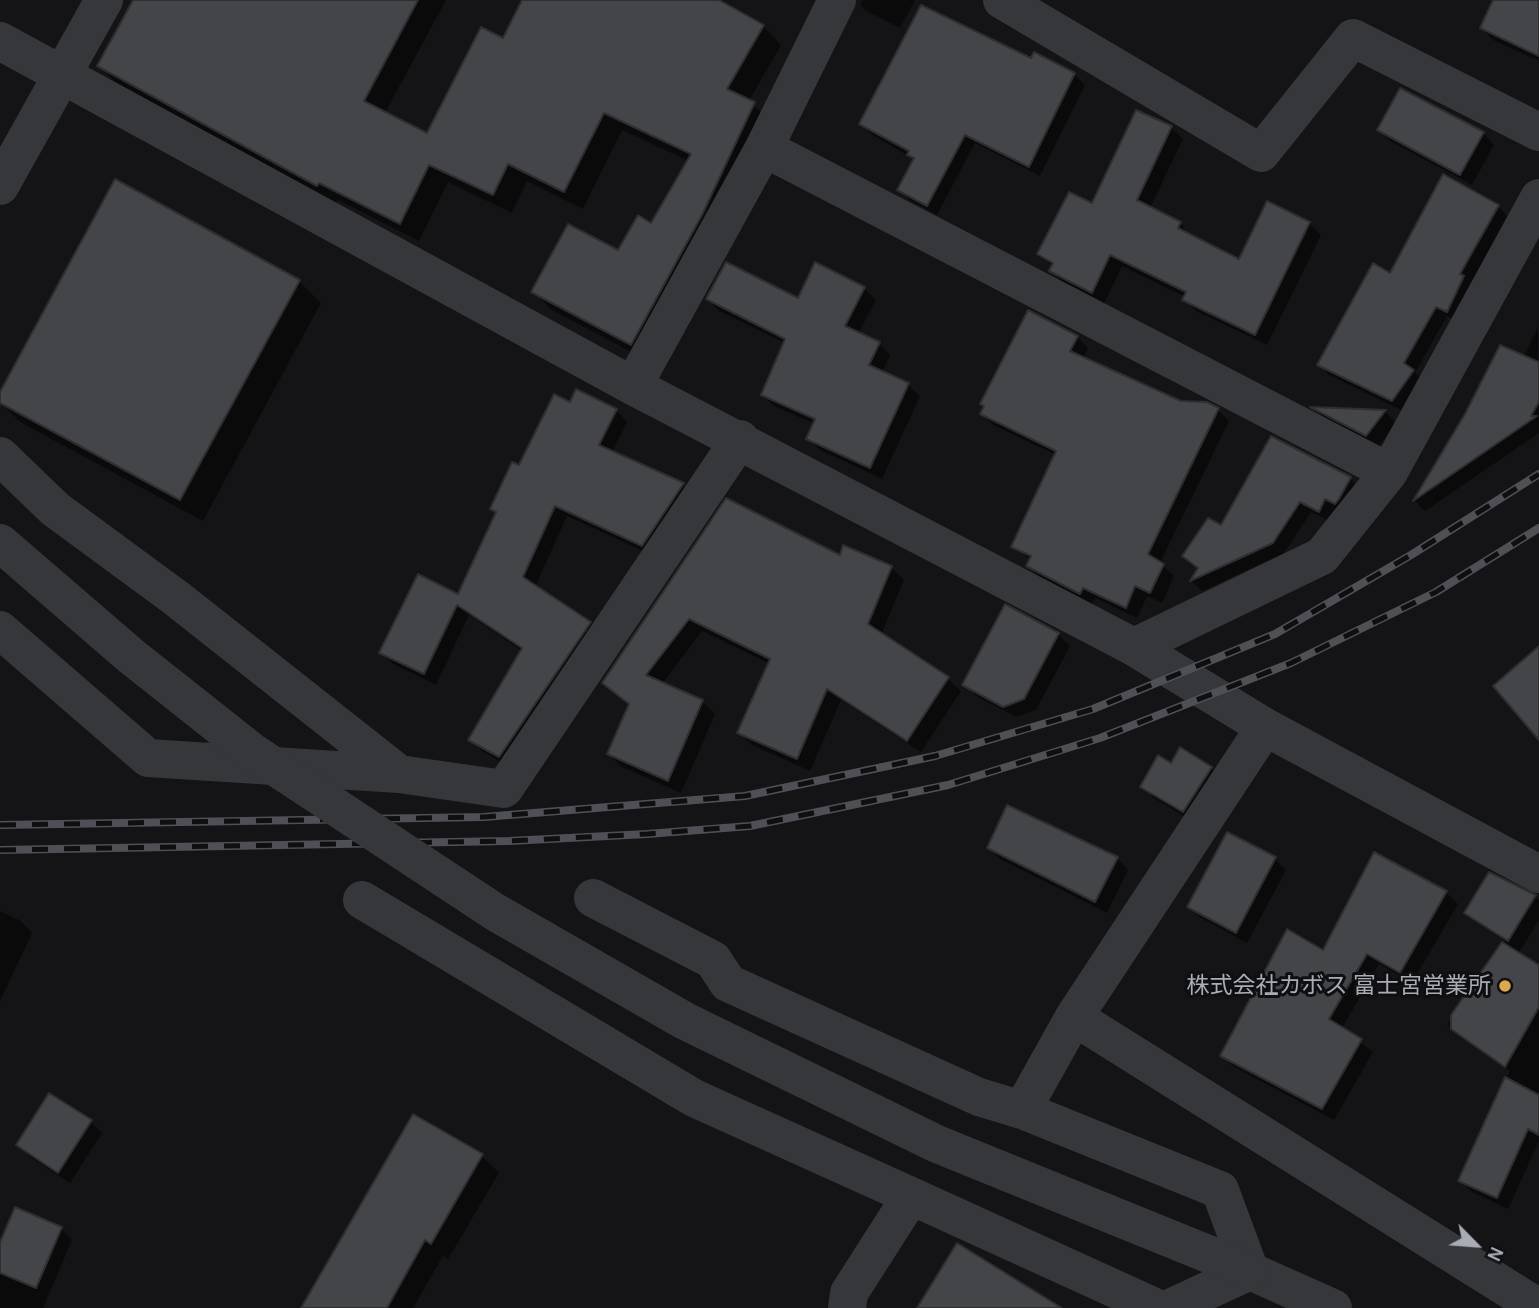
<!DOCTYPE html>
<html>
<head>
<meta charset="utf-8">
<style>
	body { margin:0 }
	#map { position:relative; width:1539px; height:1308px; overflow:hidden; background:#141416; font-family:Karla,sans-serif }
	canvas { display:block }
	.north { position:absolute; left:1441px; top:1210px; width:70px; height:70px; -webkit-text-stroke:5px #0f0f11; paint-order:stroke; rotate:115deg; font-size:19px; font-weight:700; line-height:28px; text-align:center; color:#a8acb4 }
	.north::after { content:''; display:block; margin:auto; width:24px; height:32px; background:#a8acb4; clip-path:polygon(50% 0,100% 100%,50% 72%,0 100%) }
</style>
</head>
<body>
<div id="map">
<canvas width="1539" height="1308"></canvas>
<div class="north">N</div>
</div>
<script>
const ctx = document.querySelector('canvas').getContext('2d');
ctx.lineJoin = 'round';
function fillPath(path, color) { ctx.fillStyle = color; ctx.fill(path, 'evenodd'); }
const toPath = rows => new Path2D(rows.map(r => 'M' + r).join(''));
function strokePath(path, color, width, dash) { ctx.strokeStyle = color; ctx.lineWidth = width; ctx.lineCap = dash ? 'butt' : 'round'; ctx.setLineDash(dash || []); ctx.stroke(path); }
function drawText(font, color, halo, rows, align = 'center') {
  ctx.font = font + ' Karla,"Noto Sans JP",sans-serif'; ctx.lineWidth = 6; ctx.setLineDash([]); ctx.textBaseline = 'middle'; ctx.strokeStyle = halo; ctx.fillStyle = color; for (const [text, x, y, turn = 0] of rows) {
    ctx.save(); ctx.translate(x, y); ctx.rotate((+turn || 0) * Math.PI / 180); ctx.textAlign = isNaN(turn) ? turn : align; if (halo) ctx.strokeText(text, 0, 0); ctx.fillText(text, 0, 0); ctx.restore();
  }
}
const shadow = toPath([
	[135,0,446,0,385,113,428,135,504,41,524,0,716,0,763,26,781,45,749,101,772,122,650,362,552,310,534,292,618,253,652,225,689,161,622,130,583,209,527,181,512,213,448,182,419,241,338,200,336,203,117,84,99,65],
	[862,0,915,0,900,28,865,10,860,5],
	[1495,0,1539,0,1539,61,1493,40,1482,28],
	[1035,54,1074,74,1085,85,1040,176,975,143,937,215,910,200,899,190,915,160,871,134,861,124,1031,61],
	[1171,128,1183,139,1150,208,1180,223,1191,237,1239,261,1309,223,1321,235,1267,345,1196,311,1184,299,1185,297,1122,266,1104,304,1062,282,1051,271,1053,266,1039,254],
	[1379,130,1483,133,1494,145,1472,185,1390,141],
	[1498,206,1508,217,1458,321,1447,316,1415,373,1424,382,1403,411,1329,375,1319,365,1390,275],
	[299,281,321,303,203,521,20,422,0,402,0,395],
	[864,288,876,300,858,334,879,343,890,355,882,373,908,385,920,396,882,479,820,450,808,438,815,424,774,406,763,395,785,343,719,311,708,299,798,300],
	[1538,327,1539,433,1425,511,1415,501,1467,415,1523,357],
	[1077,337,1088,348,1083,359,1181,403,1218,410,1229,421,1160,563,1174,576,1162,603,1147,596,1137,618,1095,598,1092,604,1039,577,1028,566,1031,560,1013,546,1056,455,993,425,982,414],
	[571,404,616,410,627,422,612,453,683,485,694,496,654,556,567,516,535,587,589,623,601,634,511,768,482,751,470,739,522,651,469,615,436,685,393,664,381,653,459,596,497,514,492,509,519,468],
	[1315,409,1385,411,1396,423,1379,446,1324,418],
	[1272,438,1350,479,1361,489,1330,521,1311,512,1284,553,1202,591,1192,581,1199,569,1184,556,1222,527],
	[727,501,840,557,891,567,904,580,881,635,948,679,961,691,921,752,841,700,810,771,752,745,739,733,770,664,702,631,662,684,702,701,715,714,681,793,622,767,609,754,630,706,604,683],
	[1006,607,1058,634,1070,646,1036,710,1016,717,976,696,964,684],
	[1180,750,1211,768,1223,780,1195,823,1154,798,1142,786,1172,765],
	[989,848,1117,858,1128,870,1107,913,1000,859],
	[1275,859,1286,870,1247,943,1201,918,1189,907],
	[1446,892,1458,904,1412,983,1379,964,1342,1028,1373,1052,1334,1120,1234,1067,1222,1056,1324,952],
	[1535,896,1539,901,1539,920,1518,954,1539,967,1539,1141,1508,1209,1472,1192,1460,1181,1510,1071,1447,1025,1505,941,1466,912],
	[0,911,21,921,32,933,0,1001],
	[91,1122,102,1133,70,1183,30,1157,18,1145],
	[482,1156,499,1173,448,1259,443,1256,413,1308,303,1308],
	[61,1228,72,1240,43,1308,0,1308,0,1244]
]);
const building = toPath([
	[133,0,418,0,364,101,427,133,481,27,503,38,522,0,719,0,764,25,727,89,755,102,702,215,631,345,531,292,568,224,618,250,638,215,651,223,691,154,604,113,564,192,508,164,493,195,429,165,400,224,319,183,317,186,97,66,133,0],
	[1493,0,1539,0,1539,56,1480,28,1493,0],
	[921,5,1031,58,1034,52,1075,73,1029,167,965,135,927,206,897,190,914,158,907,155,909,151,859,124,921,5],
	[1400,88,1484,132,1460,175,1377,130,1400,88],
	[1136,110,1172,126,1137,200,1181,222,1178,228,1239,259,1267,201,1310,222,1255,335,1182,300,1186,292,1110,255,1092,293,1049,271,1053,263,1037,254,1069,192,1092,203,1136,110],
	[1443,174,1499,205,1460,274,1464,276,1447,312,1436,307,1404,363,1414,370,1392,401,1317,365,1373,263,1390,273,1443,174],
	[115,179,300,280,180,500,0,403,0,392,115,179],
	[726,262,798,298,815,262,865,287,845,326,880,342,869,365,909,383,870,468,806,439,815,419,761,395,785,339,706,299,726,262],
	[1028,310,1078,336,1070,351,1181,401,1207,402,1219,408,1148,554,1164,564,1150,593,1135,586,1126,608,1083,588,1080,594,1026,566,1031,556,1011,547,1056,451,980,414,984,406,980,404,1028,310],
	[1500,345,1539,362,1539,402,1531,416,1537,416,1413,501,1465,414,1500,345],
	[576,389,617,409,599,445,684,483,642,546,555,506,523,577,591,622,499,757,468,740,522,648,457,605,424,674,379,653,418,574,458,594,496,512,490,509,512,462,519,465,554,394,570,402,576,389],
	[1310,407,1386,410,1366,436,1310,407],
	[1271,436,1351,477,1339,499,1335,504,1325,499,1319,512,1300,502,1273,543,1190,581,1198,568,1182,556,1208,518,1221,525,1271,436],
	[726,498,840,555,843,545,892,566,868,624,949,677,907,741,827,689,797,759,737,733,770,659,689,619,646,675,703,700,668,781,607,754,629,704,602,683,726,498],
	[1005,604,1059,633,1024,699,1003,707,962,685,1005,604],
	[1539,646,1539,740,1493,686,1539,646],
	[1180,747,1212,767,1183,812,1140,787,1158,755,1171,763,1180,747],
	[1007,805,1118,857,1095,902,987,848,1007,805],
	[1227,832,1276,857,1236,933,1187,907,1227,832],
	[1374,852,1447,891,1400,973,1367,954,1329,1019,1362,1039,1322,1109,1220,1056,1287,929,1323,950,1374,852],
	[1489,872,1536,895,1508,941,1464,913,1489,872],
	[1502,942,1539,965,1539,1007,1505,1067,1451,1029,1451,1015,1502,942],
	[1505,1077,1539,1095,1539,1135,1528,1129,1497,1198,1458,1181,1505,1077],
	[49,1093,92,1120,58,1173,16,1145,49,1093],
	[413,1114,483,1154,431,1244,425,1240,387,1308,301,1308,413,1114],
	[15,1207,62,1227,36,1288,0,1273,0,1242,15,1207],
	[957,1243,1062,1308,917,1308,957,1243]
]);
const minor = toPath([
	[1002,0,1261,153,1353,38,1539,132],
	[0,41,633,386,1134,647,1265,727,1539,874],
	[764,148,1389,472],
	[0,186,104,0],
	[633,386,764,148,837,0],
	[0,456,55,509,176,598,399,774,504,789,740,439],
	[0,630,148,758,399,774],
	[1134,647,1322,556,1389,472,1539,198],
	[593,898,713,960,728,983,979,1097,1022,1110,1220,1190,1250,1271,1333,1308],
	[362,900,694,1098,911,1196],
	[1074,1017,1539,1308],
	[1022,1110,1074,1017,1265,727],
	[847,1308,849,1293,911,1196,1157,1308],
	[1170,1308,1250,1271]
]);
const rail = toPath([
	[0,825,484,817,745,796,935,756,1093,709,1275,634,1411,555,1539,474],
	[0,850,509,841,647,834,750,826,948,785,1100,738,1291,663,1436,592,1539,528]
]);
const minorBridge = toPath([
	[0,543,131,656,251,751,495,912,685,1021,937,1144,1250,1271]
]);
const markers = [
	[1505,986,7,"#dbab47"]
];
const poiNames = [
	["株式会社カボス 富士宮営業所",1491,986]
];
fillPath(shadow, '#0007');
fillPath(building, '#444548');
strokePath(building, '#2f2f32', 2);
strokePath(minor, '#36373a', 38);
strokePath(rail, '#4f5055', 8);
strokePath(rail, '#0f0f11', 5, [16]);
strokePath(minorBridge, '#36373a', 38);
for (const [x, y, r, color] of markers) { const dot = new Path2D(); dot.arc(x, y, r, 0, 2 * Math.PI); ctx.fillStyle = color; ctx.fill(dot); strokePath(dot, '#0f0f11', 2.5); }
drawText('23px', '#a8acb4', '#0f0f11', poiNames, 'right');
</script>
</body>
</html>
